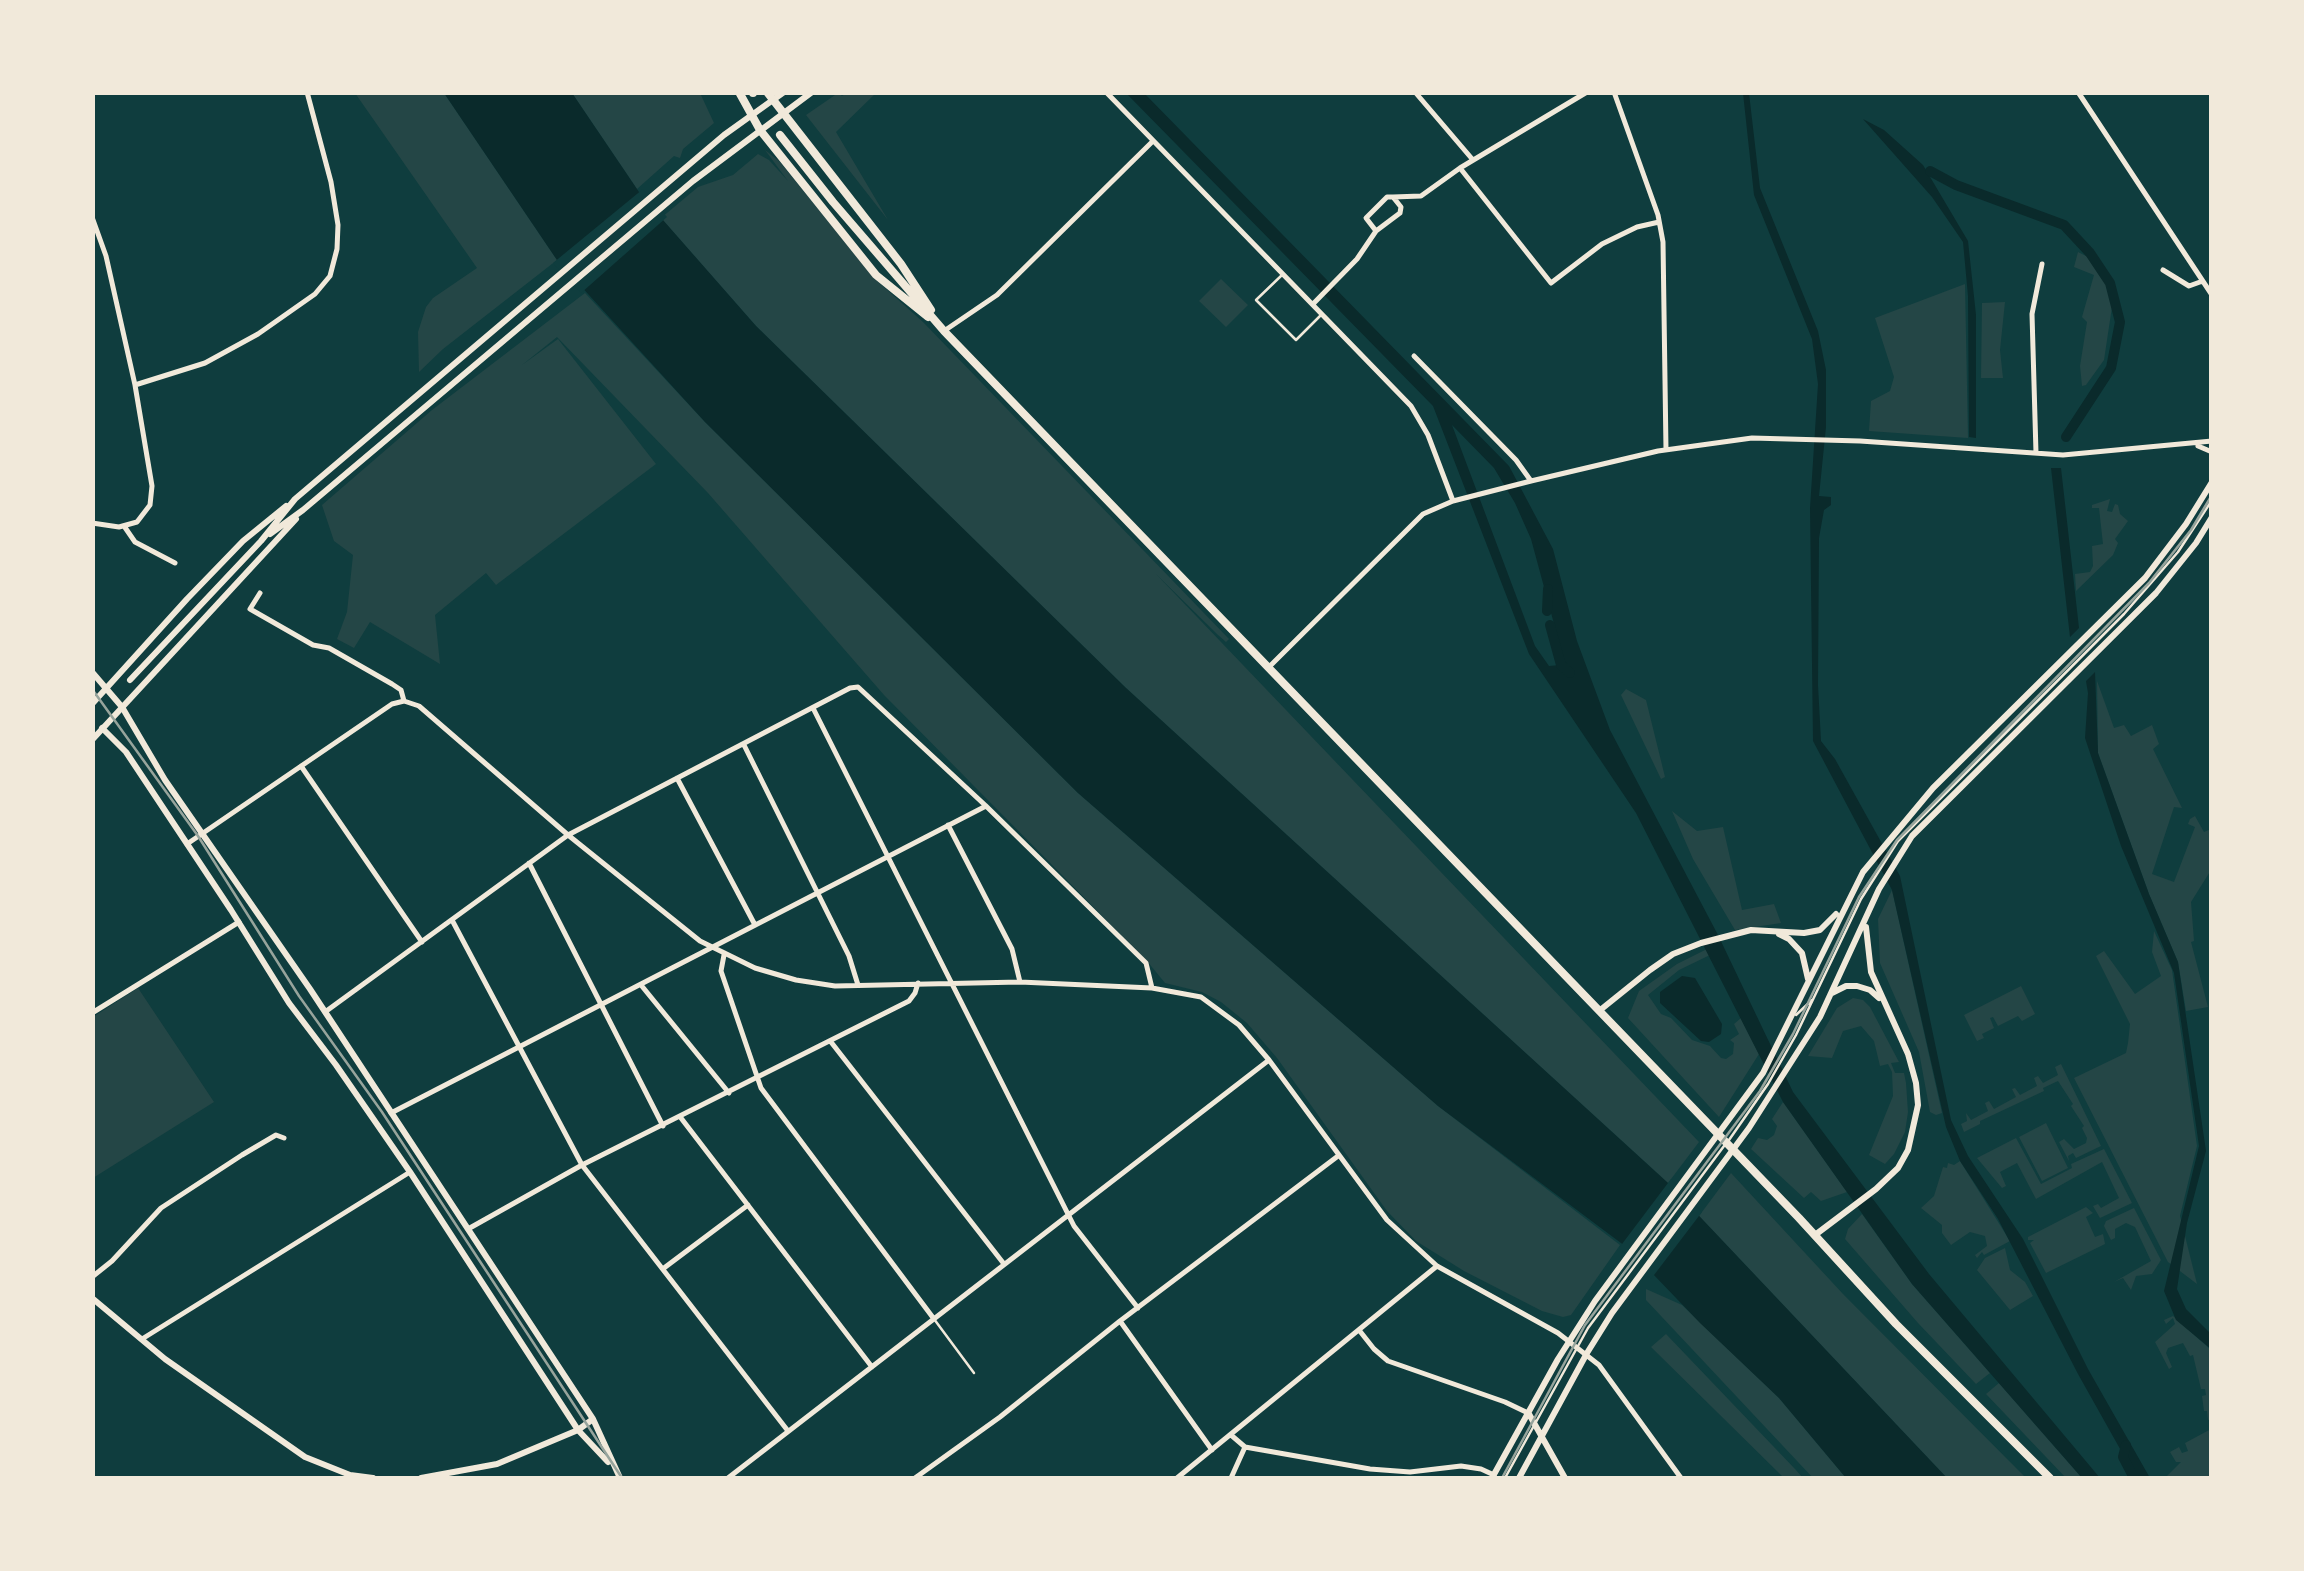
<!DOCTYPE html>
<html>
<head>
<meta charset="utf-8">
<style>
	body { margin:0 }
	#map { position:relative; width:2304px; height:1571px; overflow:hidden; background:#0f3d3e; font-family:Barlow,sans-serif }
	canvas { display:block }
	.frame { position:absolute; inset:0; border:95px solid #f1e9da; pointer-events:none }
</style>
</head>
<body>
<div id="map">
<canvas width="2304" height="1571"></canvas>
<div class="frame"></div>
</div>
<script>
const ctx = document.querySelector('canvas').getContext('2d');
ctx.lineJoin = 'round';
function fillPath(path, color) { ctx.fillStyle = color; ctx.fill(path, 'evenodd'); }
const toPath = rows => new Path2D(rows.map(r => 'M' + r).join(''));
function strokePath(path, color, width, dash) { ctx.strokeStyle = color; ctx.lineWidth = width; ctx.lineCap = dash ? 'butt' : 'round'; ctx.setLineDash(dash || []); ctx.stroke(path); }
const green = toPath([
	[355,93,444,93,557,260,443,349,419,372,418,332,426,307,433,298,477,268],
	[572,93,700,93,714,123,683,149,680,158,674,156,637,189],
	[838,93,842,96,847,93,876,93,836,132,888,220,806,115],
	[765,150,779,161,876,280,923,322,1229,639,1226,642,1218,635,1156,574,1699,1142,1668,1183,1126,688,756,326,661,218,698,187,733,175,758,154,769,160,788,181],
	[2078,252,2088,257,2107,283,2112,307,2104,360,2086,385,2082,386,2080,366,2087,322,2082,317,2094,275,2074,267],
	[1221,279,1248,305,1226,327,1199,301],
	[1965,284,1968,438,1869,431,1871,401,1890,391,1894,377,1875,318],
	[585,293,705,422,1078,793,1438,1106,1620,1245,1571,1315,1563,1317,1542,1311,1464,1271,1416,1241,1387,1211,1277,1058,1247,1023,1221,1002,1202,992,1165,983,1147,961,884,695,708,493,557,337,522,365,558,339,656,464,496,585,486,573,435,615,440,664,370,622,354,648,337,639,347,612,353,555,334,541,322,505,432,410],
	[2005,302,2000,350,2003,378,1981,378,1982,303],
	[2110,499,2107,511,2112,512,2115,504,2118,505,2120,514,2128,521,2115,539,2118,543,2113,555,2076,591,2075,574,2090,572,2093,566,2092,546,2103,544,2099,508,2092,508,2092,505],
	[2097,681,2114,728,2124,725,2131,736,2152,725,2159,744,2153,749,2182,808,2174,807,2152,874,2174,882,2195,827,2188,824,2190,819,2195,816,2204,832,2211,829,2211,870,2191,902,2194,941,2191,942,2208,1007,2186,1011,2178,962,2149,894,2098,753],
	[1626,689,1646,700,1665,777,1661,779,1621,695],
	[1672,811,1697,831,1723,827,1742,910,1774,904,1781,923,1735,930,1693,859],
	[1892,890,1942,1113,1936,1115,1930,1112,1919,1052,1880,963,1878,919],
	[2154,931,2172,970,2197,1146,2180,1216,2197,1284,2168,1262,2074,1078,2126,1053,2128,1043,2130,1024,2096,956,2104,951,2135,994,2161,976,2152,952],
	[1707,949,1710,955,1679,970,1648,995,1661,1014,1671,1018,1692,1040,1710,1046,1721,1058,1726,1059,1733,1054,1734,1043,1730,1040,1739,1034,1734,1024,1741,1018,1759,1054,1719,1117,1628,1018,1639,991,1677,964],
	[2021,986,2035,1014,2022,1021,2018,1016,1998,1026,1993,1017,1990,1018,1994,1028,1982,1034,1984,1038,1977,1041,1964,1015],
	[138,988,214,1102,93,1178,93,1017],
	[1853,998,1863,1000,1870,1007,1899,1062,1891,1063,1895,1073,1904,1073,1906,1083,1908,1112,1905,1132,1894,1154,1885,1164,1869,1155,1893,1096,1892,1072,1888,1064,1880,1066,1874,1041,1861,1026,1843,1031,1832,1058,1808,1056,1837,1008],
	[2061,1064,2101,1146,2076,1158,2073,1153,2068,1156,2069,1161,2059,1142,2064,1139,2074,1149,2086,1143,2087,1138,2082,1128,2084,1126,2071,1106,2073,1104,2058,1081,2043,1088,2044,1091,1980,1121,1980,1124,1964,1132,1961,1124,1967,1121,1966,1113,1971,1120,1988,1111,1985,1103,1989,1101,1994,1109,2016,1097,2012,1089,2015,1088,2020,1095,2037,1086,2034,1078,2038,1076,2043,1083,2058,1075,2055,1067],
	[1783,1102,1847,1192,1821,1201,1811,1192,1804,1198,1751,1149,1758,1138,1767,1140,1774,1135,1777,1126,1772,1119],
	[2046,1123,2068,1168,2042,1181,2019,1137],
	[2016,1138,2041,1184,2072,1168,2071,1164,2104,1149,2132,1203,2100,1218,2093,1206,2098,1204,2101,1208,2119,1198,2102,1162,2036,1199,2017,1163,2000,1172,2006,1186,2002,1188,1977,1158],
	[1960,1161,2010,1241,1984,1255,1982,1252,1977,1258,1975,1255,1987,1246,1985,1236,1970,1232,1951,1245,1942,1233,1942,1225,1921,1208,1934,1196,1943,1167,1947,1168,1948,1163,1954,1165],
	[1731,1173,1843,1294,2026,1478,1947,1478,1699,1216],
	[2086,1207,2093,1213,2086,1217,2095,1237,2103,1234,2105,1244,2046,1273,2030,1243,2034,1240,2028,1240,2028,1237],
	[2134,1208,2161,1260,2152,1274,2136,1276,2131,1290,2123,1278,2114,1282,2151,1261,2135,1227,2126,1223,2115,1229,2115,1238,2111,1240,2104,1226,2106,1221],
	[1862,1214,1912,1284,1990,1373,1976,1384,1918,1323,1845,1239,1848,1229],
	[2005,1248,2010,1270,2025,1282,2033,1296,2010,1310,1977,1270,1985,1258],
	[1646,1289,1682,1305,1779,1398,1846,1478,1813,1478,1646,1300],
	[2173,1316,2211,1350,2211,1419,2208,1420,2207,1411,2204,1411,2202,1396,2206,1395,2205,1389,2201,1389,2193,1355,2190,1356,2183,1343,2168,1348,2166,1353,2172,1367,2169,1369,2155,1342,2175,1324,2173,1318,2166,1324,2164,1320],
	[1666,1334,1795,1469,1803,1478,1784,1478,1651,1347],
	[1999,1383,2082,1478,2066,1478,1986,1394],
	[2211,1429,2211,1478,2165,1478,2181,1462,2176,1462,2170,1452,2179,1447,2182,1453,2188,1451,2185,1443]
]);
const water = toPath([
	[444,93,572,93,641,195,756,326,1126,688,1668,1183,1947,1478,1846,1478,1779,1398,1700,1323,1629,1249,1438,1106,1078,793,705,422,557,260],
	[1126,93,1144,93,1509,466,1553,549,1577,641,1610,730,1718,935,1793,1092,1929,1274,2100,1478,2082,1478,1912,1284,1783,1102,1636,813,1529,654,1433,406],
	[1452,425,1494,468,1515,503,1531,539,1563,657,1560,665,1549,666,1535,646],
	[1743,93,1749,93,1760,188,1818,331,1826,370,1826,427,1819,496,1831,497,1831,505,1824,510,1819,538,1818,685,1821,741,1835,759,1900,876,1951,1120,1968,1156,2023,1239,2088,1369,2150,1478,2137,1478,2133,1472,2078,1374,1998,1219,1960,1161,1946,1127,1892,890,1813,741,1810,508,1818,384,1812,339,1754,195],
	[1863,119,1884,130,1923,165,1968,241,1976,315,1976,438,1969,437,1968,296,1963,242,1932,197],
	[2051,468,2061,468,2079,628,2070,637],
	[2095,672,2098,753,2149,894,2178,962,2206,1151,2187,1223,2177,1289,2186,1309,2211,1334,2211,1349,2176,1320,2164,1291,2199,1146,2174,973,2121,846,2085,738,2088,693,2086,681],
	[1682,976,1695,978,1722,1024,1721,1034,1709,1042,1701,1041,1660,1003,1660,992]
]);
const pier = toPath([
	[643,189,667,217,581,293,553,263],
	[1671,1179,1702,1212,1651,1279,1619,1248]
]);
const canal = toPath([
	[1930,171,1956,185,2064,225,2090,253,2110,283,2120,322,2111,368,2066,437],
	[1547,611,1548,589],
	[1550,625,1561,665,1570,673],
	[2126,1445,2123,1457,2134,1478]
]);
const service = toPath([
	[1282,275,1256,300,1296,340,1320,316],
	[1796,1015,1812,1000],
	[1729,1140,1768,1084,1796,1035,1861,899,1898,841,2124,614,2178,552,2212,500],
	[934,1319,974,1373],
	[1505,1478,1588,1328,1724,1146]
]);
const minor = toPath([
	[1106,92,1411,406,1428,435,1453,501],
	[1415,92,1473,160],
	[1614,92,1658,215,1663,242,1666,450],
	[2078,92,2212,295],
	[1460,168,1551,283,1602,244,1637,227,1659,222],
	[1393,197,1421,196,1460,168,1587,92],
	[92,217,106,256,135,385,152,486,150,505,137,522,119,527,92,523],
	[2163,270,2189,286,2200,282],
	[1313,304,1357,259,1376,231,1400,213,1401,207,1393,197,1387,197,1366,218,1376,231],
	[944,331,997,295,1153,141],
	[1414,356,1516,460,1531,481],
	[135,385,205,363,258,334,315,294,330,276,337,249,338,225,331,182,307,92],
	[2198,446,2212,452],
	[2036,453,2032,314,2042,264],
	[124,526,135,542,175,563],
	[260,593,250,609,313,645,329,648,392,684,401,690,404,701,419,706,568,835,700,941,755,968,796,980,835,986,1020,982,1152,988,1201,997,1239,1025,1269,1060,1387,1220,1437,1266,1558,1333,1599,1365,1681,1478],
	[1269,667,1423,514,1453,501,1531,481,1658,451,1752,438,1860,441,2063,455,2212,441],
	[813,708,1074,1226,1138,1308],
	[744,745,849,956,858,985],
	[301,766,422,942],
	[677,778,755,925],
	[948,825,1012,949,1020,982],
	[187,844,392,704,404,701],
	[529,863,663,1126],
	[452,920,582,1165,788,1431],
	[724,955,721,971,761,1088,934,1319],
	[641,985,729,1093],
	[325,1012,568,835,850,688,858,687,986,806,1146,963,1152,988],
	[92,1013,239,922],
	[831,1042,1004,1264],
	[391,1113,986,806],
	[681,1118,872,1367],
	[468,1229,582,1165,909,1001,915,993,918,983],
	[664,1268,748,1205],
	[92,1277,112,1261,161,1208,242,1155,276,1135,284,1138],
	[1120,1321,1212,1450],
	[1359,1330,1374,1349,1388,1361,1505,1402,1528,1413],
	[142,1339,410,1172],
	[1231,1435,1245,1447,1370,1469,1410,1472,1461,1466,1481,1469,1494,1475],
	[728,1478,1269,1060],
	[915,1478,1000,1417,1120,1321,1338,1156],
	[1177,1478,1437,1266],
	[1231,1478,1245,1447]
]);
const tertiary = toPath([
	[122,707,165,780,310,989,593,1419,620,1478],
	[102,728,126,752,231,910,289,1003,336,1065,410,1172,578,1430,608,1462],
	[1779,934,1789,939,1802,953,1808,979],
	[1832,993,1846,986,1857,986,1870,990,1879,998],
	[1599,1011,1650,970,1673,954,1701,943,1751,930,1804,933,1820,930,1836,914],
	[1815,1235,1876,1189,1898,1168,1908,1150,1918,1105,1916,1083,1908,1054,1871,972,1866,927],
	[92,1298,165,1359,305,1457,350,1475,373,1478],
	[1529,1414,1565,1478],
	[421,1478,497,1464,578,1430,593,1419],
	[1492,1478,1558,1359,1595,1301,1763,1073,1863,872,1933,788,2145,578,2186,524,2212,482],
	[1519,1478,1587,1353,1612,1313,1749,1128,1820,1017,1879,889,1912,836,2156,593,2196,543,2212,517]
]);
const secondary = toPath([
	[270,534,303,510,693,181,812,92],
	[92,672,122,707],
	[130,680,261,541,295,499,724,135,784,92],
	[92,704,187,599,243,541,286,506],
	[92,740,296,519]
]);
const primary = toPath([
	[739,92,760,130,876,275,928,317],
	[753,92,753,93],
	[767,92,901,264,931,310],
	[780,135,833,202,944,331,1799,1218,1896,1324,2050,1478]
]);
const tram = toPath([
	[92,689,198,836,299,996,382,1112,622,1478],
	[1502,1478,1585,1325,1760,1091,1793,1034,1859,897,1897,840,2149,583,2191,530,2212,495]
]);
fillPath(green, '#244646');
fillPath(water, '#0a2a2b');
fillPath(pier, '#0f3d3e');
strokePath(canal, '#0a2a2b', 10);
strokePath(service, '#f1e9da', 2.5);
strokePath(minor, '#f1e9da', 5);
strokePath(tertiary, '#f1e9da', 6);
strokePath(secondary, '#f1e9da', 6);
strokePath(primary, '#f1e9da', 8);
strokePath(tram, '#97a49c', 2.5);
</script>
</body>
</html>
